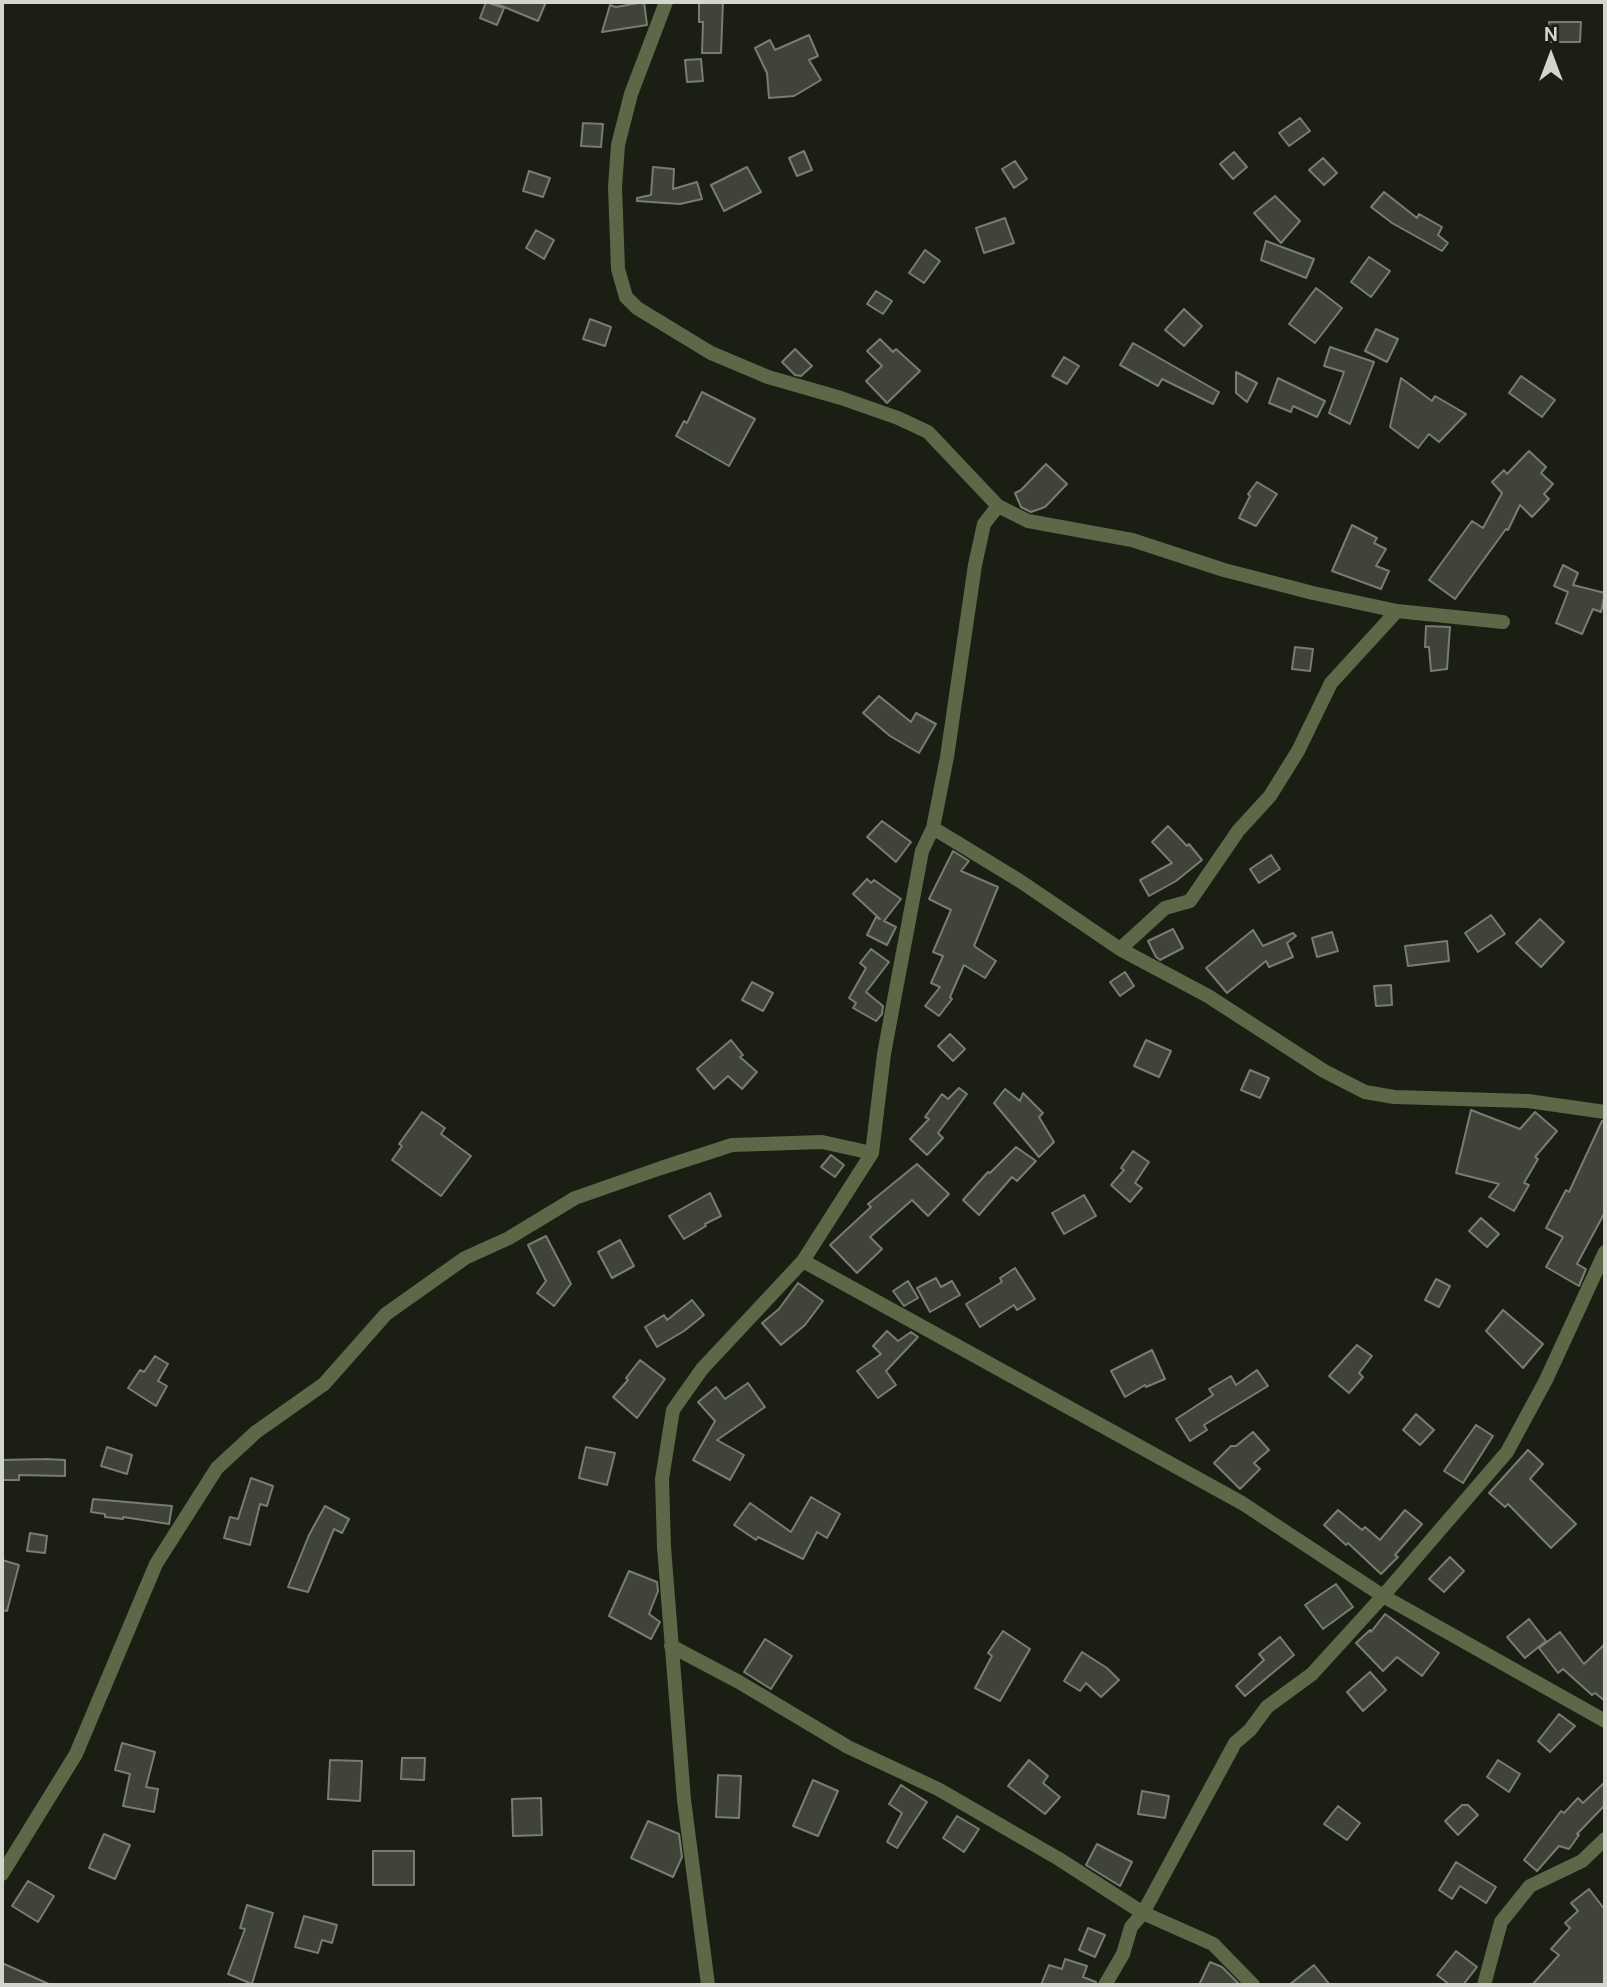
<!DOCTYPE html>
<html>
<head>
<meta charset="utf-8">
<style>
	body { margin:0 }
	#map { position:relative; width:1607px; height:1987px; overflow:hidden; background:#1a1e13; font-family:"DM Sans",sans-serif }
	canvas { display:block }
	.frame { position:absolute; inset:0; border:4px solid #d3d6cf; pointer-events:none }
	.north { position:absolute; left:1516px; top:21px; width:70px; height:70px; -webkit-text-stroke:5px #1a1e13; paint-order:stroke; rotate:0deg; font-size:19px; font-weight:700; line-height:28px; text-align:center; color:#d3d6cf }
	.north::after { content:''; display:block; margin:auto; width:24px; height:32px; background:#d3d6cf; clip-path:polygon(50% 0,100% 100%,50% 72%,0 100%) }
</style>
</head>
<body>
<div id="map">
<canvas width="1607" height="1987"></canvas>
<div class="frame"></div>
<div class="north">N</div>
</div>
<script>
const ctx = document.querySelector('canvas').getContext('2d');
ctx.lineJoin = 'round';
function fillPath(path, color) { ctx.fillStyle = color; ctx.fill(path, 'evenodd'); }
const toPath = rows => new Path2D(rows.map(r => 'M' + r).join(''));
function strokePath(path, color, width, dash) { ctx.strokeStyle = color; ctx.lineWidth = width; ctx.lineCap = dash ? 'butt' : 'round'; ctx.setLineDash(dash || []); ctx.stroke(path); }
const building = toPath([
	[486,2,504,8,497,25,480,18,486,2],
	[492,2,546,2,538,21,492,2],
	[644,2,647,25,602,32,610,5,616,7,644,2],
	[699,2,723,2,721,53,702,53,703,22,699,22,699,2],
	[1549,22,1581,22,1580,42,1549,42,1549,22],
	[809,35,818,56,809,60,821,80,794,96,769,98,767,73,755,48,770,40,775,50,809,35],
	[701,59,703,81,687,82,685,60,701,59],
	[1300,118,1310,131,1289,146,1279,133,1300,118],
	[583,123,603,124,601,147,581,146,583,123],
	[804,151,812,170,797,176,789,158,804,151],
	[1234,152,1247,167,1233,179,1220,164,1234,152],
	[1323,158,1337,173,1324,185,1309,170,1323,158],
	[1015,161,1027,179,1014,188,1002,169,1015,161],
	[653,167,674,169,673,189,697,182,702,199,680,204,637,201,637,198,651,195,653,167],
	[747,167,761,192,724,211,711,185,747,167],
	[529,171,550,178,543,197,523,191,529,171],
	[1384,192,1417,218,1419,214,1442,227,1438,235,1448,243,1442,251,1392,223,1371,207,1384,192],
	[1275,196,1300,221,1281,243,1254,213,1275,196],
	[1005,218,1014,243,984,253,976,228,1005,218],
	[536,230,554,240,544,259,526,248,536,230],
	[1266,241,1314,259,1306,278,1261,260,1266,241],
	[925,250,940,261,924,283,909,273,925,250],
	[1369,257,1390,271,1371,297,1351,282,1369,257],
	[1316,288,1342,308,1315,343,1289,324,1316,288],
	[876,291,892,301,883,314,867,304,876,291],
	[1184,309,1202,326,1184,346,1165,330,1184,309],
	[590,319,611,327,605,346,583,339,590,319],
	[1376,329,1398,339,1387,362,1365,351,1376,329],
	[880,339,893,352,896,349,920,371,887,403,866,381,882,366,867,351,880,339],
	[1133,343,1219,392,1213,404,1162,379,1158,386,1120,365,1133,343],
	[1330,347,1374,362,1350,424,1329,413,1344,372,1324,366,1330,347],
	[795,349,812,366,801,376,795,375,782,362,795,349],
	[1064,357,1079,366,1067,384,1052,376,1064,357],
	[1236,372,1257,383,1247,402,1236,393,1236,372],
	[1521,376,1555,400,1542,417,1509,393,1521,376],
	[1278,378,1325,401,1317,417,1293,406,1291,412,1269,403,1278,378],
	[1401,378,1432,401,1435,396,1466,414,1439,442,1429,434,1418,448,1390,427,1401,378],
	[702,392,755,419,729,466,676,436,684,421,687,423,702,392],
	[1529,451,1546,467,1541,473,1553,484,1544,494,1549,499,1532,517,1520,505,1508,530,1506,529,1455,599,1429,580,1472,521,1483,528,1502,493,1492,482,1504,470,1507,474,1529,451],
	[1046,464,1067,484,1045,507,1031,512,1021,507,1015,493,1021,490,1046,464],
	[1257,482,1277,494,1256,526,1239,518,1250,496,1248,494,1257,482],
	[1352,525,1377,538,1374,543,1386,549,1376,566,1389,571,1381,589,1332,571,1352,525],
	[1563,565,1578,573,1573,585,1605,593,1601,612,1593,609,1582,634,1556,623,1568,592,1554,586,1563,565],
	[1426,626,1450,627,1447,669,1431,671,1429,647,1425,647,1426,626],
	[1295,647,1313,649,1310,671,1292,669,1295,647],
	[879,696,911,722,916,713,936,724,919,753,890,736,863,713,879,696],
	[882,821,911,842,896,862,867,837,882,821],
	[1168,826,1187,846,1189,844,1202,860,1176,881,1149,896,1140,880,1172,863,1152,842,1168,826],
	[953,851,969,861,961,871,998,887,974,946,996,961,985,978,964,965,950,997,952,999,939,1016,925,1006,940,987,931,983,943,956,933,952,951,910,929,899,953,851],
	[1271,855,1280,869,1259,883,1250,869,1271,855],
	[867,879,871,883,874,880,901,899,884,921,896,927,887,945,867,935,876,917,880,919,853,894,867,879],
	[1491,915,1505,934,1478,952,1465,933,1491,915],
	[1540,919,1564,942,1541,967,1516,943,1540,919],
	[1173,929,1183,948,1160,960,1156,957,1148,941,1173,929],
	[1253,930,1263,946,1293,933,1296,936,1287,943,1293,957,1269,967,1266,961,1227,993,1206,968,1253,930],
	[1332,932,1338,951,1317,957,1312,938,1332,932],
	[1447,941,1449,961,1408,966,1405,946,1447,941],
	[871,949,889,962,866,992,883,1006,882,1014,876,1021,853,1008,856,1003,849,998,866,968,860,963,871,949],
	[1125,972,1134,986,1120,996,1110,982,1125,972],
	[752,982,773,993,763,1011,742,1000,752,982],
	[1391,985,1392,1005,1376,1006,1374,986,1391,985],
	[950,1034,965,1049,953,1061,938,1046,950,1034],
	[731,1040,743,1055,740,1057,757,1072,742,1089,728,1076,714,1089,697,1069,731,1040],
	[1146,1040,1171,1051,1159,1077,1134,1066,1146,1040],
	[1250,1070,1269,1078,1260,1098,1241,1090,1250,1070],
	[959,1088,967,1094,938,1133,943,1138,927,1155,910,1139,929,1119,925,1117,942,1094,948,1099,959,1088],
	[1005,1089,1020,1101,1023,1093,1043,1113,1039,1117,1054,1142,1039,1157,994,1103,1005,1089],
	[1471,1110,1520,1129,1535,1112,1557,1131,1535,1157,1538,1159,1524,1183,1529,1185,1514,1211,1489,1197,1499,1184,1456,1173,1471,1110],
	[422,1112,445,1128,441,1134,471,1156,441,1196,392,1160,402,1146,399,1144,422,1112],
	[1602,1121,1605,1121,1605,1212,1577,1264,1586,1269,1579,1286,1546,1267,1563,1237,1546,1228,1566,1190,1569,1192,1602,1121],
	[1016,1147,1036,1161,1017,1181,1012,1177,979,1215,963,1200,988,1172,990,1173,1016,1147],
	[1133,1151,1149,1162,1135,1183,1142,1188,1130,1202,1111,1185,1124,1170,1121,1168,1133,1151],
	[831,1155,844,1165,835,1177,821,1167,831,1155],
	[917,1164,949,1194,928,1216,912,1200,870,1237,882,1249,857,1273,830,1245,871,1207,868,1204,917,1164],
	[710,1193,721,1216,705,1224,706,1226,684,1239,669,1216,710,1193],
	[1084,1195,1096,1216,1064,1234,1052,1213,1084,1195],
	[1481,1218,1499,1234,1487,1247,1469,1231,1481,1218],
	[546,1236,571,1284,554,1306,537,1293,546,1281,528,1245,546,1236],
	[620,1240,634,1266,612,1278,598,1252,620,1240],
	[1015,1268,1035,1299,1017,1310,1014,1305,980,1327,966,1304,1002,1282,1000,1278,1015,1268],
	[936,1278,941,1287,952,1281,960,1295,930,1312,917,1288,936,1278],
	[1436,1279,1450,1286,1439,1307,1425,1300,1436,1279],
	[908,1281,918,1298,904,1306,893,1291,908,1281],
	[798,1283,823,1301,805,1325,781,1345,762,1323,779,1309,798,1283],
	[692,1300,704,1315,684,1331,657,1347,645,1327,664,1315,667,1320,692,1300],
	[1503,1310,1543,1344,1523,1368,1486,1331,1503,1310],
	[887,1331,898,1341,911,1332,918,1337,886,1371,896,1385,878,1398,857,1371,881,1354,873,1346,887,1331],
	[1357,1345,1372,1356,1359,1373,1363,1377,1349,1393,1329,1376,1357,1345],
	[1152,1350,1165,1379,1146,1387,1145,1385,1125,1397,1111,1371,1152,1350],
	[155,1356,168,1364,158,1381,167,1386,156,1406,128,1388,140,1370,144,1372,155,1356],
	[640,1360,665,1379,637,1418,613,1397,628,1380,626,1378,640,1360],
	[1257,1370,1268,1386,1204,1425,1207,1430,1190,1441,1176,1419,1213,1395,1209,1389,1231,1376,1236,1385,1257,1370],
	[748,1383,765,1407,717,1440,744,1455,730,1480,693,1460,715,1421,698,1402,716,1387,725,1399,748,1383],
	[1416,1414,1434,1430,1420,1445,1403,1430,1416,1414],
	[1476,1425,1493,1436,1463,1483,1444,1471,1476,1425],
	[1253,1432,1269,1450,1254,1463,1260,1469,1240,1489,1214,1463,1231,1446,1236,1446,1253,1432],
	[107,1447,132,1455,127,1474,101,1466,107,1447],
	[586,1447,615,1453,607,1485,579,1478,586,1447],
	[1528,1450,1543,1464,1530,1479,1576,1524,1551,1548,1508,1504,1505,1507,1489,1493,1528,1450],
	[45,1459,65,1460,65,1476,19,1475,19,1480,2,1480,2,1460,45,1459],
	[251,1478,273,1486,267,1506,260,1504,250,1545,224,1538,230,1517,238,1519,251,1478],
	[811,1497,840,1514,827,1538,817,1532,803,1559,758,1537,756,1540,734,1525,750,1503,791,1532,811,1497],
	[93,1499,172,1506,169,1524,123,1517,123,1519,105,1517,105,1514,91,1512,93,1499],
	[325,1506,349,1519,342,1533,334,1529,308,1592,288,1587,309,1535,325,1506],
	[1338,1510,1362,1530,1365,1527,1380,1540,1405,1510,1422,1524,1395,1555,1398,1557,1381,1574,1348,1543,1346,1545,1324,1525,1338,1510],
	[30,1533,47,1536,45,1553,27,1551,30,1533],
	[1450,1557,1464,1571,1444,1592,1429,1579,1450,1557],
	[2,1560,19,1565,7,1611,2,1610,2,1560],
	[629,1571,657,1582,658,1591,649,1614,660,1622,651,1639,609,1616,629,1571],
	[1336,1584,1353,1607,1323,1629,1305,1605,1336,1584],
	[1385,1614,1439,1653,1422,1676,1397,1657,1383,1671,1356,1643,1370,1630,1371,1632,1385,1614],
	[1529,1619,1546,1641,1525,1658,1507,1637,1529,1619],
	[1003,1631,1030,1649,1000,1701,975,1688,992,1656,988,1653,1003,1631],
	[1560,1632,1584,1664,1605,1644,1605,1701,1595,1693,1592,1695,1563,1669,1558,1673,1539,1648,1560,1632],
	[1280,1637,1294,1655,1245,1696,1236,1686,1264,1660,1259,1654,1280,1637],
	[765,1639,792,1656,771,1689,744,1672,765,1639],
	[1082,1652,1107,1668,1119,1680,1101,1697,1086,1683,1080,1691,1064,1681,1082,1652],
	[1370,1672,1386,1690,1363,1711,1347,1692,1370,1672],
	[1559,1714,1575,1726,1550,1752,1538,1741,1559,1714],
	[122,1743,155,1752,146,1787,158,1789,154,1812,123,1806,130,1774,115,1770,122,1743],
	[402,1758,425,1758,424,1780,401,1779,402,1758],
	[330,1760,362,1761,360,1801,328,1799,330,1760],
	[1029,1760,1048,1776,1043,1783,1060,1797,1045,1814,1008,1786,1029,1760],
	[1498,1760,1520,1774,1509,1792,1487,1777,1498,1760],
	[718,1775,741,1776,739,1818,716,1817,718,1775],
	[813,1780,838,1791,818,1836,793,1826,813,1780],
	[1605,1782,1605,1805,1577,1834,1579,1835,1569,1849,1559,1846,1537,1871,1524,1860,1561,1811,1564,1813,1578,1798,1583,1803,1605,1782],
	[901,1785,927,1802,897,1848,887,1842,902,1813,889,1804,901,1785],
	[1142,1791,1169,1796,1165,1818,1138,1814,1142,1791],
	[541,1798,542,1835,513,1836,512,1799,541,1798],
	[1462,1805,1468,1805,1478,1815,1458,1835,1445,1821,1462,1805],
	[1338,1806,1360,1823,1347,1840,1324,1824,1338,1806],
	[957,1816,979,1829,964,1852,943,1838,957,1816],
	[648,1821,679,1834,682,1857,673,1877,631,1858,648,1821],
	[104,1834,130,1845,115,1879,89,1868,104,1834],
	[1097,1844,1132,1862,1120,1886,1086,1865,1097,1844],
	[373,1851,414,1851,414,1885,373,1885,373,1851],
	[1456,1862,1496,1887,1486,1903,1460,1886,1452,1899,1439,1890,1456,1862],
	[28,1881,54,1896,38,1922,12,1906,28,1881],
	[1589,1889,1605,1910,1605,1985,1532,1985,1559,1955,1551,1949,1570,1928,1565,1923,1578,1911,1571,1903,1589,1889],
	[247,1905,273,1913,252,1984,228,1974,245,1929,240,1928,247,1905],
	[304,1916,337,1925,332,1943,322,1940,318,1953,295,1947,304,1916],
	[1088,1928,1105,1935,1095,1957,1079,1950,1088,1928],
	[1456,1951,1477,1967,1463,1985,1450,1985,1437,1975,1456,1951],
	[1065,1959,1087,1966,1083,1977,1096,1982,1095,1985,1041,1985,1049,1965,1062,1969,1065,1959],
	[1210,1962,1222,1967,1240,1985,1199,1985,1210,1962],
	[2,1963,51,1985,2,1985,2,1963],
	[1314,1965,1330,1985,1289,1985,1314,1965]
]);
const street = toPath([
	[666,2,631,94,618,145,615,187,618,269,626,297,637,308,711,353,768,377,841,398,898,418,928,432,998,506,984,524,975,565,947,757,933,828,922,851,894,1000,884,1054,872,1153,803,1261,702,1369,673,1410,662,1479,664,1547,684,1800,708,1985],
	[998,506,1028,521,1132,540,1224,570,1313,593,1397,611,1503,622],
	[933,828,1020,881,1120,949,1208,996,1324,1071,1365,1092,1394,1097,1528,1101,1605,1112],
	[1120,949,1165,908,1190,901,1238,831,1270,796,1298,751,1331,683,1397,611],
	[803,1261,1242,1503,1383,1596,1605,1721],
	[671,1646,739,1682,848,1747,938,1789,1059,1859,1143,1913,1213,1944,1253,1985],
	[2,1874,76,1754,156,1564,217,1468,256,1432,324,1384,386,1314,465,1258,509,1238,575,1198,661,1168,732,1145,822,1142,872,1153],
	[1105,1985,1123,1954,1131,1927,1143,1913,1235,1743,1250,1730,1267,1707,1312,1674,1383,1596,1507,1452,1546,1380,1605,1252],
	[1484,1985,1501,1922,1530,1886,1582,1861,1605,1839]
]);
fillPath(building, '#404438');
strokePath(building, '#787d70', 2);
strokePath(street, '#5c6847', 14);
</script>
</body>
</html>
